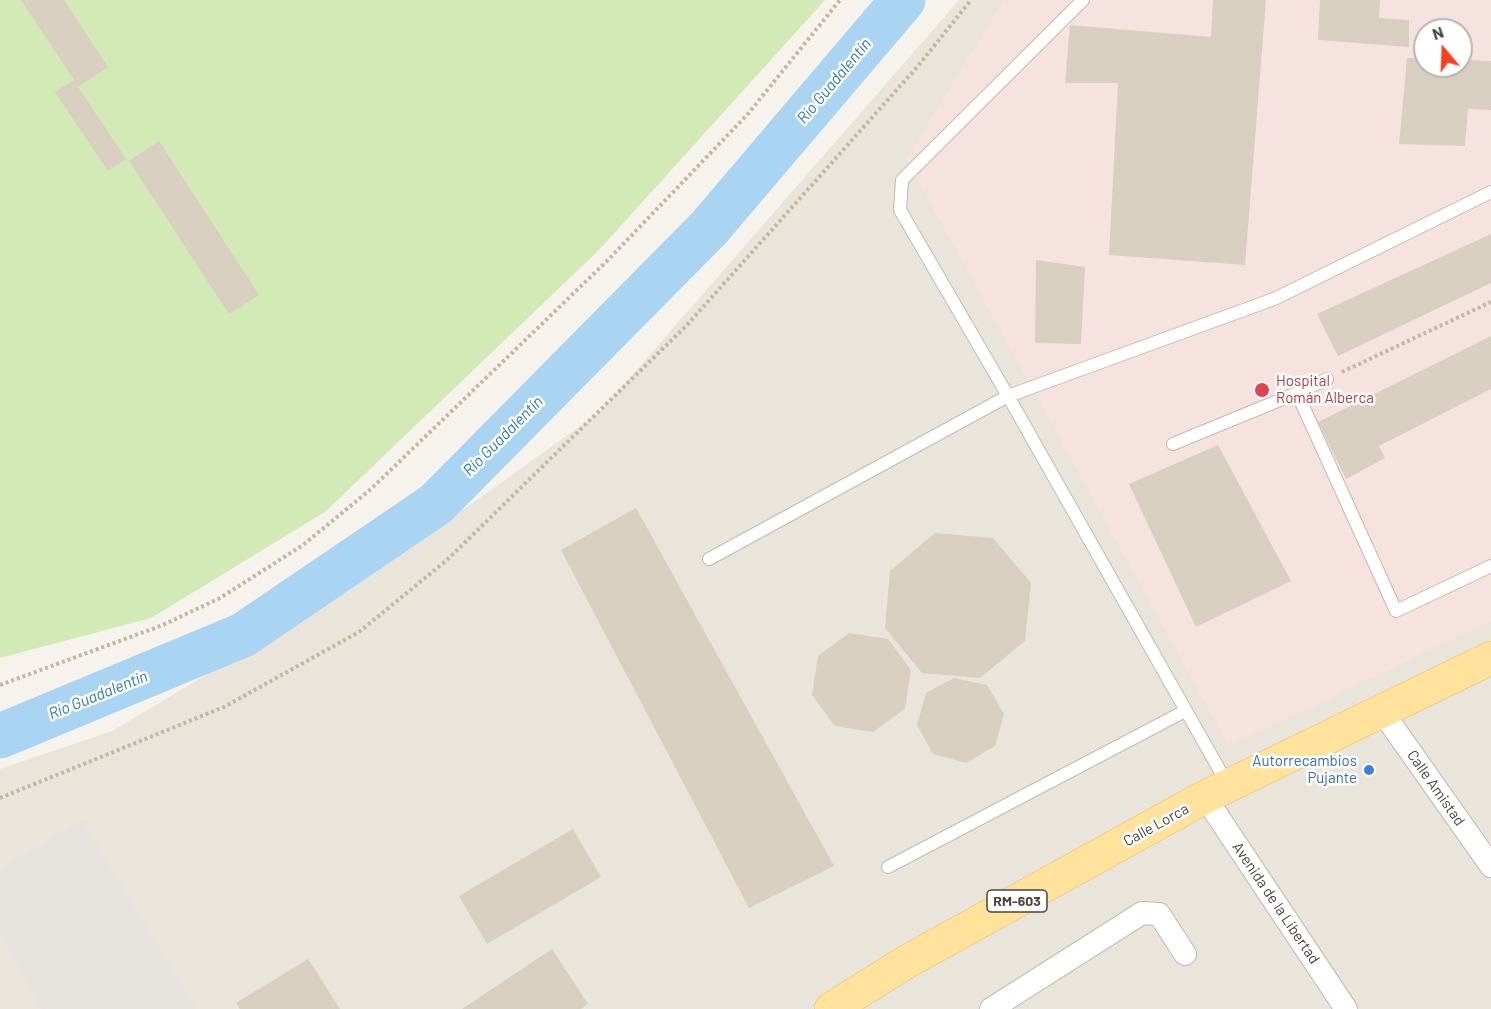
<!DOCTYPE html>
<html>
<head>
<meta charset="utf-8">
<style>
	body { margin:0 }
	#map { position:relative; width:1491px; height:1009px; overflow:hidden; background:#f6f3ec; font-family:Barlow,sans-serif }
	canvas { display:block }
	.north { position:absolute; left:1413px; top:18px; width:60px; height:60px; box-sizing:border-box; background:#fff; border:2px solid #b7b4b0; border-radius:50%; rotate:341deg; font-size:16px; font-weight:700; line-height:24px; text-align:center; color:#4b4439 }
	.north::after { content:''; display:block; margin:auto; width:21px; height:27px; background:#fc3f1d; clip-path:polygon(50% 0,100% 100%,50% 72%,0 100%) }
</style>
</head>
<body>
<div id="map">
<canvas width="1491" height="1009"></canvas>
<div class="north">N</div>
</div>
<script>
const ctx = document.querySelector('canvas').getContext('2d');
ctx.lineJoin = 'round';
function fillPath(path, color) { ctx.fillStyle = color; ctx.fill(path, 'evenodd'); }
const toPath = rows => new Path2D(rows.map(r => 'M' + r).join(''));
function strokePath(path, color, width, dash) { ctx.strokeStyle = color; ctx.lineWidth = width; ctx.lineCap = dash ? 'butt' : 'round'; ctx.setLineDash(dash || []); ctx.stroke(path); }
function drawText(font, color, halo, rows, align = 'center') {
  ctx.font = font + ' Barlow,sans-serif'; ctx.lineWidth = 5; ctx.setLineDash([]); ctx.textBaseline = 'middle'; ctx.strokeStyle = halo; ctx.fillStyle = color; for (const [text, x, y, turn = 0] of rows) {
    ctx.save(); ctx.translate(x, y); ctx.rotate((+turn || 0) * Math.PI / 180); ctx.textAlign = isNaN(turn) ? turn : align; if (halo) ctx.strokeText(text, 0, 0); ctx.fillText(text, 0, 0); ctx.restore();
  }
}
const residential = toPath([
	[959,0,1491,0,1491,1009,0,1009,0,769,112,731,357,585,600,412],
	[1425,30,1461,30,1461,66,1425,66]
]);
const industrial = toPath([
	[82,820,196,1009,42,1009,0,933,0,869]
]);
const medical = toPath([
	[1004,0,1491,0,1491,621,1229,746,906,159],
	[1425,30,1461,30,1461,66,1425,66]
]);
const green = toPath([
	[0,0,825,0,599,250,325,512,151,618,0,658]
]);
const river = toPath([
	[0,736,243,635,436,504,709,228,903,0]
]);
const building = toPath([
	[21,0,64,0,108,67,78,87,126,159,108,171,55,92,74,80],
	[1213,0,1266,0,1245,265,1109,255,1118,83,1065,83,1070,25,1211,37],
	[1320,0,1380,0,1379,18,1409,20,1409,47,1318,40],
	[1407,58,1425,58,1425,66,1461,66,1461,60,1491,61,1491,110,1468,109,1465,146,1399,144],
	[159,141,259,295,229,314,129,161],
	[1491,234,1491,283,1338,356,1317,314],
	[1036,260,1085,267,1081,344,1035,343],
	[1491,336,1491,389,1379,446,1385,458,1346,479,1318,422],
	[1218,445,1291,581,1196,627,1129,484],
	[636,508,834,866,749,908,561,550],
	[935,533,993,538,1031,583,1025,641,980,678,922,673,885,628,890,571],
	[849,633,888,639,911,670,905,709,873,732,835,726,812,695,818,656],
	[954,678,987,685,1004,714,995,746,966,763,933,754,917,725,926,693],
	[573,829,601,877,487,944,459,896],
	[552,949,588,1004,581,1009,462,1009],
	[308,959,340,1009,240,1009,236,1003]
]);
const path = toPath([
	[1342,372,1491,302],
	[0,685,163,625,220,598,303,545,371,489,606,262,747,115,840,0],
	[0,798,224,707,359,632,447,560,687,325,918,66,971,0]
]);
const service = toPath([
	[1083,0,902,180,900,210,1008,396,1274,299,1491,192],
	[1327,379,1297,393,1396,611,1491,566],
	[1173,444,1297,393],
	[709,559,1008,396,1228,785],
	[888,867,1185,711]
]);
const minor = toPath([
	[1381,710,1491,866],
	[1205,797,1346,1009],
	[991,1009,1142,913,1159,914,1185,954]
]);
const primary = toPath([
	[831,1009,908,961,1205,797,1491,658]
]);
const markers = [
	[1262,390,8,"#e0444e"],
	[1369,770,6,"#3f7fe0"]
];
const shields = [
	[1017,901,60]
];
const shieldNames = [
	["RM-603",1017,901]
];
const healthNames = [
	["Hospital",1276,381],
	["Román Alberca",1276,398]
];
const shopNames = [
	["Autorrecambios",1357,761],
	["Pujante",1357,778]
];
const streetNames = [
	["Calle Amistad",1436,788,55],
	["Calle Lorca",1156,825,-29],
	["Avenida de la Libertad",1276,903,56]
];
const waterNames = [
	["Río Guadalentín",834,81,-50],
	["Río Guadalentín",503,436,-45],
	["Río Guadalentín",98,695,-22]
];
fillPath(residential, '#eae5da');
fillPath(industrial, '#e6e2dd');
fillPath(medical, '#f6e3e0');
fillPath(green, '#d2eab5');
strokePath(river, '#a9d4f2', 45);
fillPath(building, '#d8cfc1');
strokePath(service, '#c2bbae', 14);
strokePath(minor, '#c2bbae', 24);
strokePath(primary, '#e6c16a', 34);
strokePath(path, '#c4b79f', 4, [3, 3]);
strokePath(service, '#fff', 12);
strokePath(minor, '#fff', 22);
strokePath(primary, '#ffe39c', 33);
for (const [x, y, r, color] of markers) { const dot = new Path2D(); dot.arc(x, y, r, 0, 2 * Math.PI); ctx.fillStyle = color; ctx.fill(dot); strokePath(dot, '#fff', 2); }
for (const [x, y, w] of shields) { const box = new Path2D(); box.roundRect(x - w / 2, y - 11, w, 22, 4.5); ctx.fillStyle = '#fff'; ctx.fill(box); strokePath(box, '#4b4439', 1.5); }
drawText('bold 14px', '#4b4439', null, shieldNames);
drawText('15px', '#be3a42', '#fff', healthNames, 'left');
drawText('15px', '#366cbe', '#fff', shopNames, 'right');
drawText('15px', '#4b4439', '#fff', streetNames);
drawText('italic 16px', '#2e7ab2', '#fff', waterNames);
</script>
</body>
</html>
